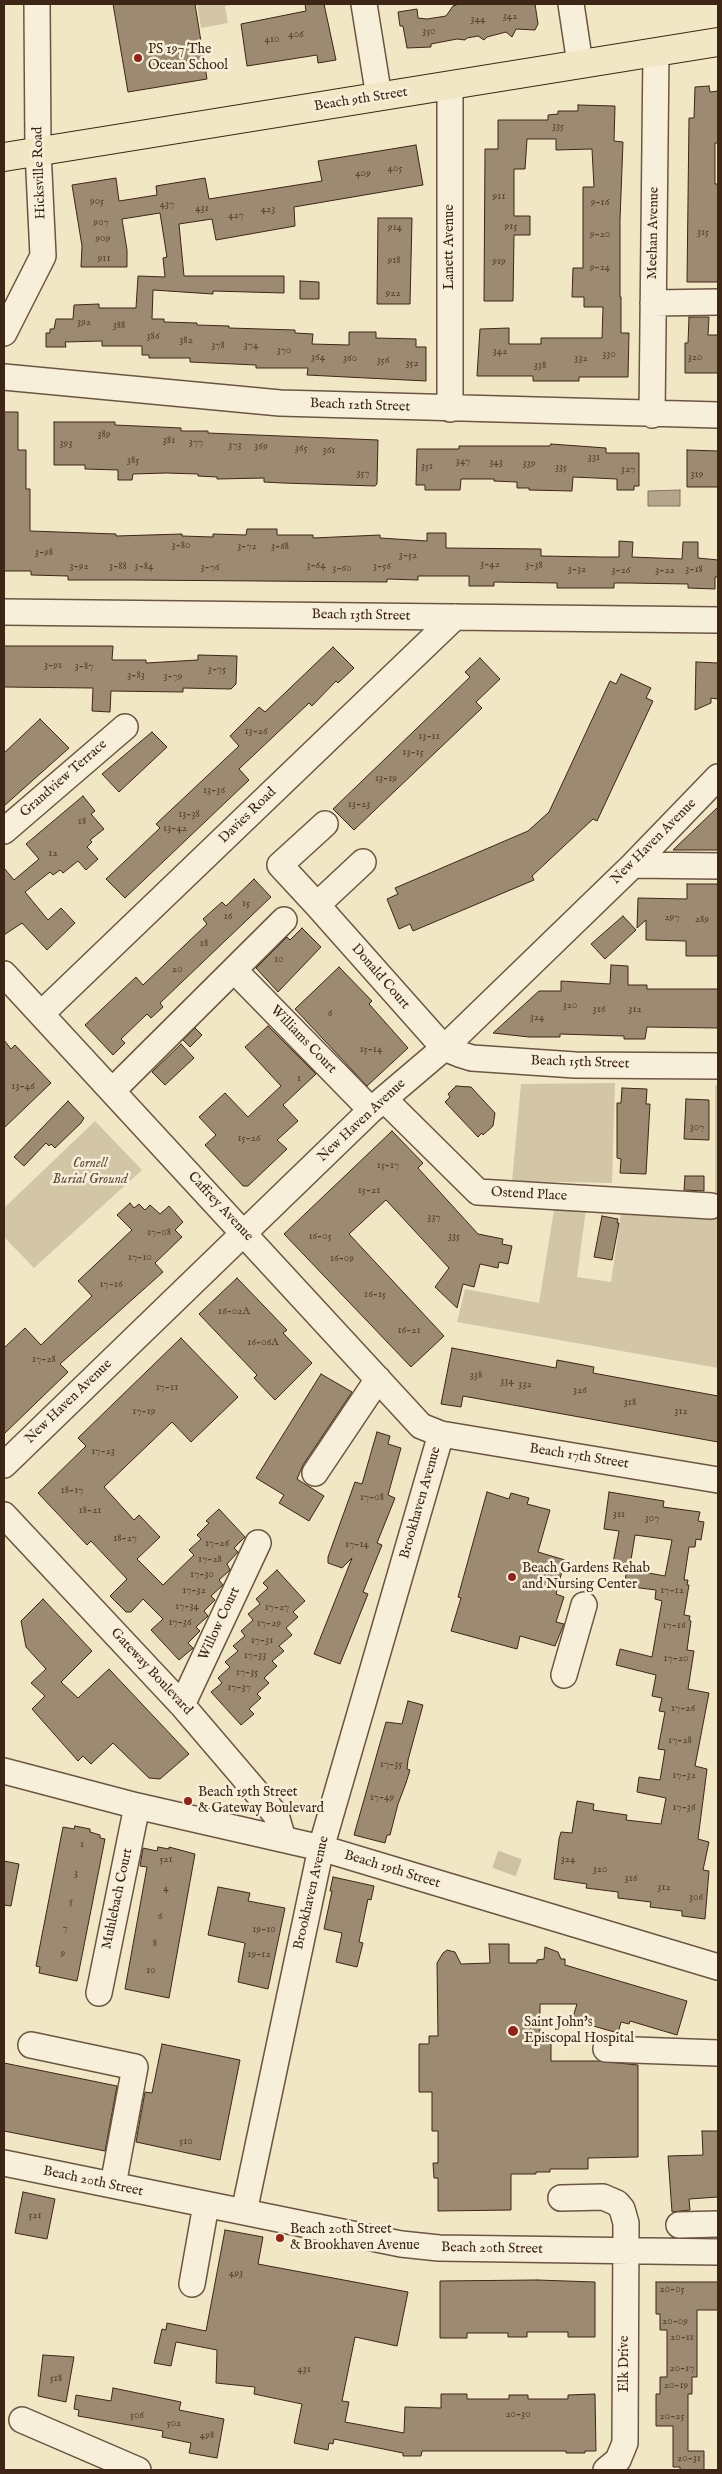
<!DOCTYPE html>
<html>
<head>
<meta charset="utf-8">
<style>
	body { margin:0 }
	#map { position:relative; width:722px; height:2474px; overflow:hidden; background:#f2e7c5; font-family:"IM FELL English",serif }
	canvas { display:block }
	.frame { position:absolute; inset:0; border:5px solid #3e2616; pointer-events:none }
</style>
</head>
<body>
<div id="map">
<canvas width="722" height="2474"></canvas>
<div class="frame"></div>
</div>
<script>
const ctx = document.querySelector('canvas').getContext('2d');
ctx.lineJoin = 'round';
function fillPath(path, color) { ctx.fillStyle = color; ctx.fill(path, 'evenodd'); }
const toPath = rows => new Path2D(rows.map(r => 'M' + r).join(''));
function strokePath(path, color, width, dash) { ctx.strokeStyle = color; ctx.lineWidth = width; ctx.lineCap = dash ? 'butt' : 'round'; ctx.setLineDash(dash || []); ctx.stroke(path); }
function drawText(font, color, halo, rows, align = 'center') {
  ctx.font = font + ' "IM FELL English",serif'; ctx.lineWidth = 5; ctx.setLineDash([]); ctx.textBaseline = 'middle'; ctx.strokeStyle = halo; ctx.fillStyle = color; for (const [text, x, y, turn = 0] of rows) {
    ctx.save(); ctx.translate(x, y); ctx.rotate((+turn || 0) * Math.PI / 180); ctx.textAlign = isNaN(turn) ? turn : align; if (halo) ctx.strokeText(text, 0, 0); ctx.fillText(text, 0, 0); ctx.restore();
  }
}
const green = toPath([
	[197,4,237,4,225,6,228,23,201,28],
	[615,1083,612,1183,512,1181,521,1084],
	[715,1085,718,1085,718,1368,457,1322,465,1289,539,1303,554,1210,586,1209,577,1277,611,1282,622,1206,715,1210],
	[95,1121,142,1170,34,1268,4,1237,4,1208]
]);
const water = toPath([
	[680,490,680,506,648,506,648,491,680,490]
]);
const building = toPath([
	[113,4,195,4,207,79,128,92,113,4],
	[305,4,324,4,336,60,318,63,317,55,247,66,241,24,306,11,305,4],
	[459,4,535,4,538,24,535,30,516,29,512,37,506,32,487,37,484,40,478,36,467,38,465,40,457,39,431,44,431,47,407,48,403,26,400,26,398,12,417,9,418,18,427,19,446,16,453,6,459,4],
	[709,86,710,92,718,91,718,143,715,143,715,184,718,184,718,282,687,282,689,118,694,118,695,87,709,86],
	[578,105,615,106,614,141,623,142,620,220,620,297,621,297,621,333,629,333,628,377,579,377,579,381,533,381,533,376,477,376,480,329,509,328,509,344,541,344,541,338,602,338,603,307,584,307,584,297,572,297,573,268,583,268,583,187,594,187,592,149,556,150,556,139,527,139,525,169,514,169,514,216,530,216,530,235,514,235,513,301,484,301,485,149,498,149,498,120,548,120,548,115,558,114,558,111,578,111,578,105],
	[416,145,423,185,294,207,295,226,216,240,212,219,179,224,184,276,284,276,284,293,213,291,213,294,153,290,152,319,164,319,164,322,197,323,197,325,229,326,229,328,295,330,295,333,313,334,312,344,349,345,349,332,376,332,376,338,416,339,416,347,426,347,426,381,307,375,308,368,256,368,256,365,190,362,190,358,149,358,149,355,142,355,142,346,102,346,102,341,65,342,66,347,46,347,46,333,50,333,50,329,54,329,56,319,73,319,74,305,99,304,99,308,136,308,138,276,165,277,163,258,167,257,160,213,122,219,127,250,127,267,81,267,82,246,72,185,116,178,119,201,157,195,156,186,205,178,209,199,322,181,318,161,416,145],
	[378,218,412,218,410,304,377,304,378,218],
	[300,281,319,282,319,299,300,299,300,281],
	[689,317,709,317,708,335,718,335,718,373,685,373,685,343,688,343,689,317],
	[4,412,18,412,18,450,26,450,26,489,30,489,30,531,116,534,116,536,182,534,182,536,213,537,213,534,246,535,247,529,277,529,277,535,313,535,313,538,380,535,380,538,427,541,427,533,446,533,446,548,541,549,541,556,600,557,619,557,619,541,633,542,632,557,682,559,683,542,698,542,698,558,718,560,718,577,715,577,715,589,688,588,688,584,628,583,614,583,614,588,557,588,557,583,494,582,494,586,469,586,469,576,418,576,418,580,387,579,387,582,133,580,68,580,68,576,31,575,31,571,4,571,4,412],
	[54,422,115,422,115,425,181,428,181,431,208,431,208,433,378,440,377,484,375,486,283,483,264,482,264,478,217,479,217,477,198,476,198,474,166,473,133,474,132,480,118,480,118,470,85,469,85,465,54,465,54,422],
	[551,444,606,448,606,453,639,453,639,486,634,486,634,490,617,490,617,479,573,477,572,491,529,490,529,488,517,488,517,482,494,481,494,479,461,479,460,490,425,490,425,485,416,485,417,449,459,449,459,446,550,446,551,444],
	[687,450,718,451,718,487,687,487,687,450],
	[4,646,113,646,112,660,146,660,146,663,198,660,198,655,237,656,236,684,231,689,183,688,183,692,111,691,110,712,92,711,93,688,4,687,4,646],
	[333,647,354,668,338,683,336,681,312,706,309,703,239,769,249,780,125,898,106,879,160,828,156,824,239,746,230,736,259,707,265,712,333,647],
	[480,658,500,679,476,702,482,708,354,830,333,809,470,677,465,672,480,658],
	[696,662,718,663,718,699,711,698,711,703,695,710,696,662],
	[621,674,651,688,646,698,653,701,597,821,593,819,532,876,534,880,413,931,410,924,399,929,387,899,398,894,395,888,528,831,549,812,610,681,616,684,621,674],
	[40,719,69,748,4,806,4,753,40,719],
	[152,732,167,747,119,792,102,774,152,732],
	[83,796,95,811,91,814,104,829,90,840,92,842,87,847,98,859,86,870,78,861,63,873,60,870,53,875,50,872,25,892,48,920,61,908,75,923,47,950,22,923,4,935,4,868,14,880,39,859,26,844,83,796],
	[718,807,718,850,673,850,718,807],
	[254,879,271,897,160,1003,163,1007,151,1018,147,1014,121,1039,125,1043,113,1055,85,1025,136,977,143,985,207,924,203,919,222,902,226,906,254,879],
	[687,884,718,884,718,956,686,956,686,941,646,940,646,920,637,928,638,898,687,899,687,884],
	[623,916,636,930,605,959,591,944,623,916],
	[302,928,321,947,278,992,256,968,287,937,290,940,302,928],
	[611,965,628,966,628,985,647,985,647,989,718,989,718,1028,647,1027,645,1039,624,1039,624,1036,560,1034,560,1037,529,1037,493,1033,539,991,561,991,561,981,610,984,611,965],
	[339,967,372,1001,369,1004,408,1048,367,1086,295,1009,339,967],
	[268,1026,316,1074,283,1105,298,1121,277,1140,287,1149,248,1186,243,1186,205,1145,216,1135,199,1117,225,1093,248,1117,281,1086,245,1047,268,1026],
	[195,1028,202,1035,190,1047,183,1040,195,1028],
	[4,1040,11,1049,15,1045,51,1083,4,1128,4,1040],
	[181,1044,194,1058,165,1085,152,1072,181,1044],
	[456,1086,471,1087,495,1113,493,1126,483,1135,482,1133,478,1137,445,1102,450,1097,448,1094,456,1086],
	[622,1088,647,1089,646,1104,650,1104,646,1174,620,1173,621,1159,617,1158,617,1103,621,1103,622,1088],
	[686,1099,709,1100,709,1140,684,1139,686,1099],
	[68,1101,84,1118,81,1123,55,1148,51,1144,49,1146,46,1143,24,1166,14,1157,68,1101],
	[392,1131,423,1163,418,1168,478,1234,503,1239,502,1244,512,1246,508,1264,499,1262,498,1268,480,1264,474,1287,463,1284,457,1308,435,1287,449,1268,386,1200,349,1234,444,1336,411,1367,284,1234,392,1131],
	[685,1176,704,1176,704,1191,684,1190,685,1176],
	[130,1203,134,1208,139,1204,145,1210,150,1205,160,1214,169,1206,183,1222,175,1230,182,1237,155,1263,163,1272,60,1364,68,1372,4,1434,4,1348,25,1328,41,1345,92,1296,78,1281,132,1230,117,1215,130,1203],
	[602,1216,618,1219,617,1223,619,1223,612,1260,594,1257,602,1216],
	[237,1278,287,1330,283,1333,312,1363,275,1400,254,1378,257,1375,199,1314,237,1278],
	[181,1338,238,1397,191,1442,172,1422,104,1487,134,1520,139,1515,160,1537,137,1559,163,1585,194,1555,189,1550,201,1539,197,1535,209,1523,206,1521,219,1509,245,1537,234,1548,238,1552,227,1564,230,1570,219,1580,223,1585,211,1596,215,1600,204,1611,208,1616,196,1627,200,1631,188,1643,193,1648,179,1660,151,1630,163,1619,143,1599,131,1612,126,1612,110,1596,127,1579,91,1541,87,1545,38,1493,86,1446,78,1438,181,1338],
	[452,1348,556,1368,557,1360,594,1367,593,1373,718,1396,718,1442,463,1396,461,1407,441,1404,452,1348],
	[321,1374,352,1392,303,1465,297,1479,324,1496,309,1521,279,1503,284,1495,256,1478,321,1374],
	[377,1432,390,1436,388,1444,401,1448,388,1495,395,1498,377,1543,382,1545,363,1592,368,1594,340,1664,314,1654,352,1558,342,1568,328,1563,328,1557,355,1482,362,1484,377,1432],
	[487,1492,509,1499,511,1493,529,1498,527,1504,550,1510,538,1552,565,1560,556,1594,564,1597,556,1622,564,1624,555,1646,520,1636,517,1649,451,1631,461,1598,458,1597,487,1492],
	[609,1492,664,1501,663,1507,700,1512,698,1521,704,1522,701,1540,696,1539,695,1547,689,1547,684,1580,688,1580,687,1585,689,1585,684,1615,690,1616,689,1620,691,1621,687,1650,694,1651,688,1689,709,1693,695,1766,707,1769,698,1839,709,1842,703,1870,709,1871,705,1919,682,1916,682,1911,650,1907,651,1902,618,1898,618,1892,586,1888,587,1884,554,1879,559,1839,561,1832,572,1833,577,1801,594,1804,593,1810,627,1815,626,1820,661,1824,666,1798,637,1792,639,1777,660,1780,665,1750,658,1749,665,1712,659,1711,662,1698,652,1696,656,1675,616,1665,620,1649,652,1657,662,1601,655,1599,656,1590,624,1586,627,1569,665,1576,672,1540,635,1535,630,1566,613,1563,619,1531,604,1529,609,1492],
	[277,1570,305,1601,293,1612,298,1617,286,1628,292,1635,279,1646,284,1651,272,1661,277,1666,264,1678,269,1683,257,1694,261,1698,249,1709,254,1714,241,1725,211,1692,222,1683,218,1678,230,1667,225,1662,238,1651,233,1646,245,1636,241,1631,253,1620,248,1614,260,1604,256,1599,268,1588,263,1583,277,1570],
	[43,1599,92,1651,61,1682,78,1698,109,1669,189,1754,160,1779,149,1778,113,1743,91,1764,83,1756,78,1761,32,1709,45,1696,31,1683,46,1669,26,1647,21,1621,43,1599],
	[408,1701,423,1705,408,1760,407,1769,410,1770,406,1783,398,1804,390,1835,387,1835,385,1843,354,1835,386,1722,402,1724,408,1701],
	[75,1826,90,1829,90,1832,100,1835,100,1838,105,1839,77,1981,39,1973,40,1967,36,1966,63,1827,74,1829,75,1826],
	[158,1847,169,1849,169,1847,195,1854,169,1998,125,1989,147,1867,140,1866,143,1848,157,1851,158,1847],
	[4,1861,19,1864,11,1906,4,1905,4,1861],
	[333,1877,374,1886,371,1900,368,1899,359,1942,363,1943,357,1967,336,1962,342,1933,324,1929,332,1891,330,1891,333,1877],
	[218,1887,250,1893,248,1901,285,1908,268,1989,238,1982,245,1943,208,1935,218,1887],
	[489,1944,509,1944,509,1963,537,1963,537,1960,544,1959,545,1947,558,1952,561,1959,565,1959,565,1965,687,2001,677,2035,630,2021,629,2024,621,2022,618,2033,572,2020,577,2004,540,2004,540,2039,551,2039,551,2061,599,2061,638,2065,638,2157,588,2158,588,2169,550,2169,550,2172,536,2172,536,2174,511,2174,511,2210,438,2211,438,2178,434,2178,433,2163,438,2163,438,2131,432,2131,432,2092,419,2092,419,2044,429,2044,429,2036,438,2036,437,1963,443,1953,447,1950,455,1952,461,1964,490,1963,489,1944],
	[162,2044,240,2060,220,2160,136,2142,145,2092,152,2093,162,2044],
	[4,2063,117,2086,105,2151,4,2131,4,2063],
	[702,2131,718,2131,718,2197,689,2199,690,2210,672,2212,668,2156,703,2155,702,2131],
	[23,2192,55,2199,47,2239,15,2233,23,2192],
	[225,2230,263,2237,258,2264,408,2292,397,2346,355,2337,342,2401,349,2402,345,2422,404,2433,405,2407,441,2408,441,2394,467,2394,467,2399,509,2399,509,2395,528,2395,528,2399,568,2399,568,2395,595,2394,596,2451,585,2451,585,2453,566,2453,566,2451,422,2451,421,2456,403,2456,403,2453,334,2439,333,2444,329,2443,328,2450,294,2443,302,2404,254,2394,255,2387,216,2383,217,2350,176,2342,171,2366,154,2363,162,2329,166,2330,167,2323,206,2331,225,2230],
	[537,2280,595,2282,595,2337,568,2337,568,2332,527,2332,527,2337,508,2337,508,2333,467,2333,467,2338,440,2338,440,2281,537,2280],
	[656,2282,718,2282,718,2310,697,2310,697,2377,692,2377,692,2394,688,2394,688,2451,704,2451,704,2470,680,2470,680,2467,673,2467,673,2426,656,2426,656,2394,660,2394,660,2377,667,2377,667,2330,660,2330,660,2314,656,2314,656,2282],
	[43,2355,74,2357,66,2402,38,2396,43,2355],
	[113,2388,181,2402,179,2410,224,2419,217,2458,189,2453,191,2443,162,2437,163,2431,78,2416,79,2410,74,2409,76,2395,111,2401,113,2388]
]);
const minorTunnel = toPath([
	[504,1872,510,1855]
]);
const minor = toPath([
	[364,4,379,97],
	[571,4,580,64],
	[653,303,718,302],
	[4,333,43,256,38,151,37,4],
	[4,377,280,403,718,415],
	[450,409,450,86],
	[652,415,656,52],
	[4,612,718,620],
	[325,824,280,865,317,905,363,862],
	[4,831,125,727],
	[633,865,718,866],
	[317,905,444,1048,459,1054,472,1058,575,1065,718,1066],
	[234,970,371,1110],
	[4,974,421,1426,441,1434,718,1480],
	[41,1014,455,617],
	[112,1091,284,920],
	[384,1099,478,1192,711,1206],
	[4,1465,371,1110,444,1048,633,865,718,777],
	[315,1473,378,1379],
	[4,1515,182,1705,276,1815,283,1839],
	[564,1675,584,1605],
	[182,1705,258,1543],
	[4,1771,137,1806,321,1848,718,1967],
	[99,1993,137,1806],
	[31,2045,135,2067,113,2185],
	[606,2049,718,2053],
	[4,2163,401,2244,439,2248,718,2252],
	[561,2198,603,2197,617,2203,622,2209,626,2223,625,2443,618,2460,606,2470],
	[244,2212,321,1848,441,1434],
	[679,2225,718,2224],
	[192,2284,206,2205],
	[22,2420,138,2470]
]);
const major = toPath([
	[4,157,718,42]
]);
const markers = [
	[138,58,5,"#8f2418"],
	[512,1577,5,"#8f2418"],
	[188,1801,5,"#8f2418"],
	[513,2031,6,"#8f2418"],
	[280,2238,5,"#8f2418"]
];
const numberNames = [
	["342",510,17],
	["344",478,20],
	["350",429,32],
	["406",296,35],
	["410",272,40],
	["335",558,127],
	["405",395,169],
	["409",363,174],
	["911",499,197],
	["905",97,202],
	["9-16",600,203],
	["437",167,205],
	["431",202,209],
	["423",268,210],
	["427",236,216],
	["907",101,223],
	["915",511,227],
	["914",395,228],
	["315",703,233],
	["9-20",600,235],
	["909",103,239],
	["911",104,259],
	["918",394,261],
	["919",499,262],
	["9-24",600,268],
	["922",393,294],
	["392",84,323],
	["388",119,326],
	["386",153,337],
	["382",186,341],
	["378",218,346],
	["374",251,346],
	["370",284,351],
	["342",500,352],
	["330",609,355],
	["364",318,358],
	["320",695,358],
	["360",350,359],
	["332",581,359],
	["356",383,361],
	["352",412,364],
	["338",540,366],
	["389",104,435],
	["381",169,441],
	["377",196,443],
	["393",66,444],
	["373",235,446],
	["369",261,447],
	["365",301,449],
	["361",329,451],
	["331",594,458],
	["385",133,461],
	["347",463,462],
	["343",496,463],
	["339",529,464],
	["351",427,467],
	["335",561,468],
	["327",628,470],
	["357",363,474],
	["319",697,475],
	["3-80",181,546],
	["3-72",247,547],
	["3-68",280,547],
	["3-98",44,553],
	["3-52",408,556],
	["3-42",490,565],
	["3-64",316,566],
	["3-38",534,566],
	["3-92",79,567],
	["3-88",118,567],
	["3-84",144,567],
	["3-56",382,567],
	["3-76",210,568],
	["3-60",342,569],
	["3-32",577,570],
	["3-18",694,570],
	["3-26",621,571],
	["3-22",665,571],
	["3-91",53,666],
	["3-87",84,667],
	["3-75",217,670],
	["3-83",136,676],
	["3-79",173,677],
	["13-26",256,732],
	["13-11",429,737],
	["13-15",413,753],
	["13-19",386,779],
	["13-36",214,791],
	["13-23",359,805],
	["13-38",189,815],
	["18",82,822],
	["13-42",175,829],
	["12",53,854],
	["15",246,904],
	["16",228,917],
	["297",672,918],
	["289",702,920],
	["18",204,944],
	["10",279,960],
	["20",177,970],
	["320",570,1006],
	["316",599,1010],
	["312",635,1010],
	["6",330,1014],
	["324",537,1018],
	["15-14",371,1050],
	["1",299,1079],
	["13-46",23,1087],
	["307",697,1128],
	["15-26",249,1139],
	["15-17",388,1166],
	["15-21",369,1191],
	["337",434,1218],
	["17-08",159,1233],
	["16-05",320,1237],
	["335",454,1237],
	["17-10",140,1258],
	["16-09",342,1259],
	["17-16",111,1285],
	["16-15",375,1295],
	["16-02A",234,1312],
	["16-21",409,1331],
	["16-06A",263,1343],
	["17-28",44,1360],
	["338",476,1376],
	["334",507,1382],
	["332",525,1385],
	["17-11",167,1388],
	["326",580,1391],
	["318",630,1403],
	["17-19",144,1412],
	["312",681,1412],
	["17-23",103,1452],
	["18-17",72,1491],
	["17-08",372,1498],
	["18-21",90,1511],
	["311",619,1515],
	["307",652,1519],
	["18-27",125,1539],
	["17-26",217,1544],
	["17-14",357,1545],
	["17-28",210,1560],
	["17-30",202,1575],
	["17-32",194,1591],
	["17-12",672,1591],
	["17-34",187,1607],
	["17-27",277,1608],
	["17-36",180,1623],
	["17-29",269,1624],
	["17-16",674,1626],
	["17-31",262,1641],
	["17-33",255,1656],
	["17-20",676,1659],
	["17-35",247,1673],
	["17-37",239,1688],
	["17-26",683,1709],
	["17-28",680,1741],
	["17-35",391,1765],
	["17-32",684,1776],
	["17-49",382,1798],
	["17-36",684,1808],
	["1",82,1845],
	["521",166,1860],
	["324",568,1860],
	["320",600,1870],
	["3",76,1874],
	["316",631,1879],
	["312",664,1888],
	["4",166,1889],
	["306",696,1898],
	["5",71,1902],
	["6",160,1917],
	["7",65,1929],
	["19-10",264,1930],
	["8",155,1944],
	["9",63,1954],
	["19-12",259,1955],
	["10",151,1971],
	["510",186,2142],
	["521",35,2216],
	["493",236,2274],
	["20-05",672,2290],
	["20-09",675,2322],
	["20-11",682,2338],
	["20-17",682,2369],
	["431",304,2370],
	["518",56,2379],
	["20-19",676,2386],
	["20-30",518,2415],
	["506",137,2416],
	["20-25",672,2417],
	["502",174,2424],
	["498",207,2436],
	["20-31",689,2459]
];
const poiNames = [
	["PS 197 The",148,50],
	["Ocean School",148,66],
	["Beach Gardens Rehab",522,1569],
	["and Nursing Center",522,1585],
	["Beach 19th Street",198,1793],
	["& Gateway Boulevard",198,1809],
	["Saint John's",524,2023],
	["Episcopal Hospital",524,2039],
	["Beach 20th Street",290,2230],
	["& Brookhaven Avenue",290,2246]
];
const streetNames = [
	["Beach 9th Street",361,100,-9],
	["Hicksville Road",40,173,-92],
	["Meehan Avenue",654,233,-89],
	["Lanett Avenue",450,247,-90],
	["Beach 12th Street",360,406,2],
	["Beach 13th Street",361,616,1],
	["Grandview Terrace",64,779,-41],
	["Davies Road",248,816,-44],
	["New Haven Avenue",654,842,-45],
	["Donald Court",380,977,49],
	["Williams Court",303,1040,46],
	["Beach 15th Street",580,1063,2],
	["New Haven Avenue",362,1121,-43],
	["Ostend Place",529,1195,3],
	["Caffrey Avenue",220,1207,47],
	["New Haven Avenue",69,1402,-44],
	["Beach 17th Street",579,1457,9],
	["Brookhaven Avenue",421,1503,-74],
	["Willow Court",220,1624,-65],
	["Gateway Boulevard",151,1672,47],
	["Beach 19th Street",392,1870,17],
	["Brookhaven Avenue",312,1893,-77],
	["Muhlebach Court",118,1899,-78],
	["Beach 20th Street",93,2182,12],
	["Beach 20th Street",492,2249,1],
	["Elk Drive",625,2364,-90]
];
const parkNames = [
	["Cornell",90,1164],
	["Burial Ground",90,1180]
];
fillPath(green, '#d3c6a7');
fillPath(water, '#b5a58a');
strokePath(water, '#85725c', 1);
fillPath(building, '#9c8a71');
strokePath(building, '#3e2616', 1);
strokePath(minorTunnel, '#cec0a2', 25, [25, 12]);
strokePath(minor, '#6b5642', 28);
strokePath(major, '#3e2616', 30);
strokePath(minor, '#f7efd9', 25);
strokePath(major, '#f2e7c5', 28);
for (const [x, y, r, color] of markers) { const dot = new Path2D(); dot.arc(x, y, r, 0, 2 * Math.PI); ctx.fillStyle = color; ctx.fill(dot); strokePath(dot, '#f7efd9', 2); }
drawText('11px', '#563f2d', null, numberNames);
drawText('14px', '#3e2616', '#f7efd9', poiNames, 'left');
drawText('14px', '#3e2616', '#f7efd9', streetNames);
drawText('italic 14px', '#634e3a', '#f7efd9', parkNames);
</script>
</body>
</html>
